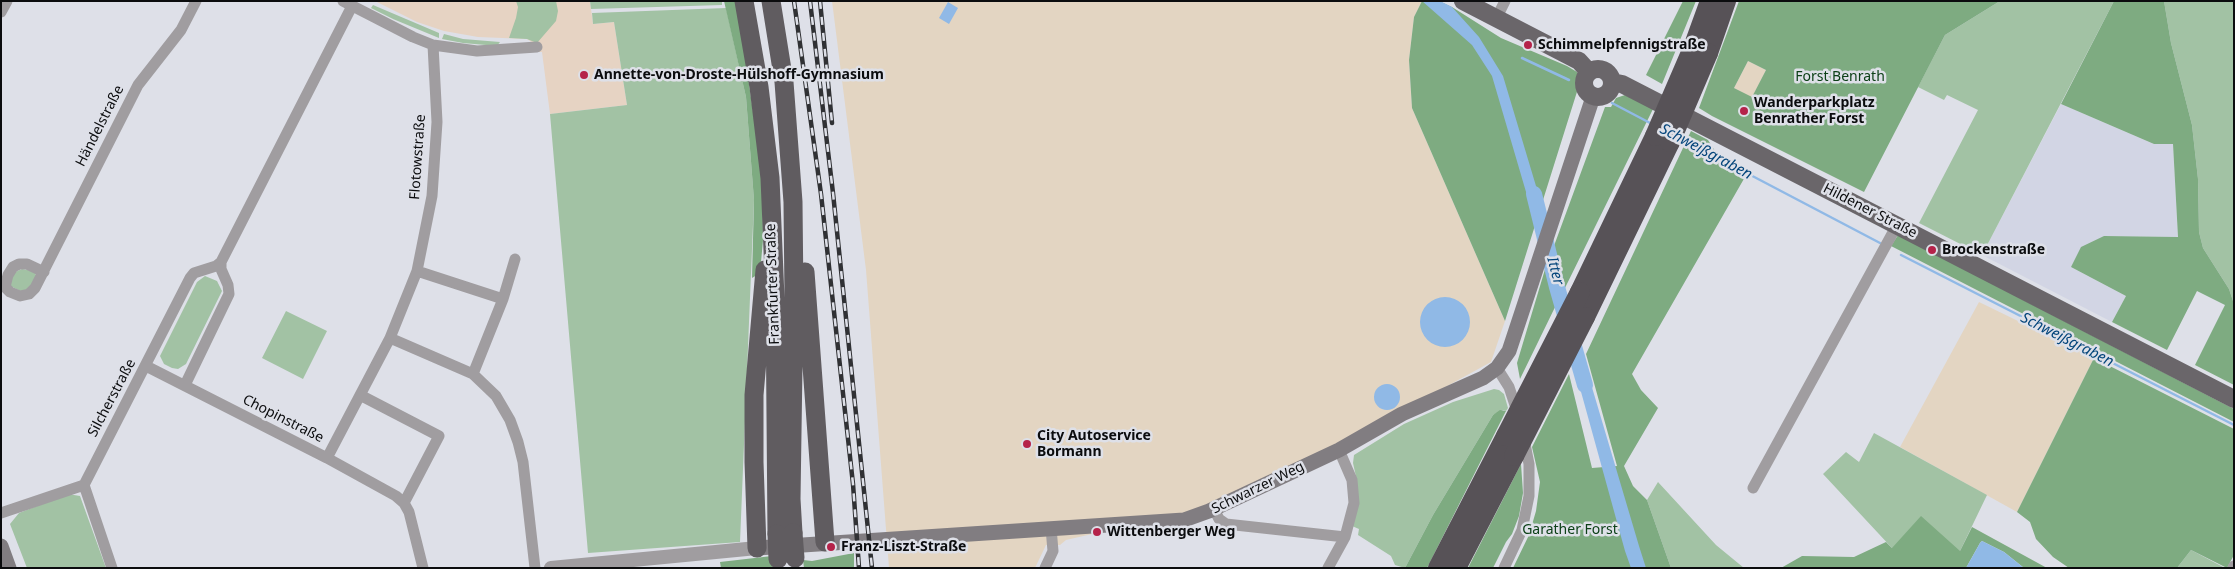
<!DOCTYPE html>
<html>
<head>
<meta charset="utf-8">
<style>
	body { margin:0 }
	#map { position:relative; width:2235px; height:569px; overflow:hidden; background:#dee0e8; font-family:"Noto Sans",sans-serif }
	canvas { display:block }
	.frame { position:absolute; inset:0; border:2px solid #0b0c0e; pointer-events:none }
</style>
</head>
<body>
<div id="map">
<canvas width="2235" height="569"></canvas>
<div class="frame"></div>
</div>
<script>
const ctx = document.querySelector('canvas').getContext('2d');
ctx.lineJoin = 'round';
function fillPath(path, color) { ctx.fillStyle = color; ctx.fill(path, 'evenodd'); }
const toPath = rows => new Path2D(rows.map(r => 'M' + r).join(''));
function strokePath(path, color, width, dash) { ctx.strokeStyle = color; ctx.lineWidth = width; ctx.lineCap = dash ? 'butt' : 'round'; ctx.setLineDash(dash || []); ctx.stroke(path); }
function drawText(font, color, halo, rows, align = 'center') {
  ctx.font = font + ' "Noto Sans",sans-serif'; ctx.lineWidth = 5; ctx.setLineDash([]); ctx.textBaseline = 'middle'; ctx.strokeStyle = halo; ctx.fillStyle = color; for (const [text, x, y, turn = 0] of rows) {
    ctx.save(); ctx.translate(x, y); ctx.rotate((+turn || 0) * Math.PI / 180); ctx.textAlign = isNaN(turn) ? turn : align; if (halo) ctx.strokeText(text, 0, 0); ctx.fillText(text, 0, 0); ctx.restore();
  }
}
const built = toPath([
	[2061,104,2154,144,2173,144,2178,237,2104,236,2071,267,2126,296,2112,322,1982,255]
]);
const industrial = toPath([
	[832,1,1422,1,1414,17,1409,60,1412,108,1505,321,1491,362,1336,447,1197,510,1066,540,1060,545,1046,545,1035,568,889,568,866,270],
	[1748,61,1766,70,1752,98,1734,88],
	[1979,302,2094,358,2017,512,1900,447]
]);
const education = toPath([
	[375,1,590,1,593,24,614,22,627,105,550,114,542,52,534,52,533,43,527,39,478,37,444,31,417,22]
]);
const green = toPath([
	[516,1,556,1,558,11,556,21,537,43,527,39,509,38,516,18,518,7],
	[590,1,722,1,722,5,591,9],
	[2000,1,2114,1,1982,255,1919,223,1978,110,1947,95,1944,100,1918,87,1945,35],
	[2164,1,2234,1,2234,304,2229,289,2203,248,2199,232,2198,179,2192,125,2171,43],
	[373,5,439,33,439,38,393,19,371,8],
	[726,8,746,97,754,200,740,542,588,553,550,114,627,105,614,22,593,24,592,13],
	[444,34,463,39,500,42,497,46,463,43,442,39],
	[22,269,34,271,36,275,36,282,23,292,10,286,10,279,15,272],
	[205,276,217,281,222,291,186,364,178,369,172,368,164,364,160,356,197,282],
	[286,311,327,331,303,379,262,358],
	[1494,389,1499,390,1504,394,1508,408,1506,411,1503,410,1493,415,1433,515,1405,568,1395,565,1391,556,1358,535,1359,529,1352,526,1357,481,1353,463,1354,455,1404,424,1453,402],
	[1874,433,1987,495,1960,551,1892,548,1823,474,1846,452,1859,462],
	[1658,482,1716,545,1744,568,1671,568,1647,500],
	[68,494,80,496,106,568,27,568,10,524,19,513],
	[2191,550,2225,568,2177,568]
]);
const forest = toPath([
	[724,1,737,1,762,174,763,240,760,273,752,278,754,200,746,97],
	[1422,1,1439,1,1452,7,1501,38,1567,66,1577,72,1581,79,1505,321,1412,108,1409,60,1414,17],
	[1683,1,1696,1,1662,84,1646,75],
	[1739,1,2000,1,1945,35,1864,192,1712,116,1699,108],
	[1748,61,1766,70,1752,97,1734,88],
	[2114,1,2164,1,2171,43,2192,125,2198,179,2199,232,2203,248,2229,289,2234,304,2234,385,2195,365,2225,305,2197,291,2167,350,2112,322,2126,296,2071,267,2081,247,2104,236,2178,237,2173,144,2154,144,2061,104],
	[1625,95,1653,109,1563,292,1551,254,1605,107,1611,107,1616,98],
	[1691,131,1708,140,1717,154,1749,170,1632,374,1641,390,1658,408,1624,466,1633,486,1647,500,1671,568,1513,568,1529,535,1536,511,1540,482,1532,447,1569,374,1592,468,1617,466,1586,354],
	[1898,235,2234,409,2234,422,1891,246],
	[1546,266,1558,301,1520,379,1517,363],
	[2094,358,2234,429,2234,555,2227,568,2191,550,2177,568,2069,568,2053,557,2036,539,2030,522,2017,512],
	[1500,410,1506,411,1427,568,1405,568,1433,515,1493,415],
	[1521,464,1523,493,1519,516,1512,534,1506,542,1493,568,1468,568],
	[1921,516,1960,551,1972,527,2047,568,2024,568,2004,552,1982,541,1980,543,1966,568,1781,568,1802,556,1854,557,1886,542,1892,548],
	[854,553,854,568,804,568,803,560,812,561],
	[772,556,773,568,721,568,720,562]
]);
const water = toPath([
	[1440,1,1452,7,1479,37,1503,76,1542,206,1536,226,1492,76,1472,45,1422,1],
	[948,2,958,8,949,24,939,18],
	[1551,254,1563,292,1558,301,1546,266],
	'1420 322a25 25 0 1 1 50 0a25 25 0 1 1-50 0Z',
	[1583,357,1639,546,1646,568,1631,568,1625,551,1575,370],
	'1374 397a13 13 0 1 1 26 0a13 13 0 1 1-26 0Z',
	[1982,541,2004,552,2024,568,1966,568,1980,543]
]);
const stream = toPath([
	[1522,58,1569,80],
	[1612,103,1652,124],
	[1680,138,1880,243],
	[1901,255,2234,425]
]);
const river = toPath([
	[1534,194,1557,287,1585,385]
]);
const minor = toPath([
	[343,1,413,37,433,45,477,51,537,47],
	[1,12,7,1],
	[1496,19,1505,1],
	[417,271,503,299],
	[5,287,10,292,20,296,29,294,35,288,138,85,181,30,196,1],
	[5,287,8,275,13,267,19,264,27,264,44,272],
	[390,338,473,374,496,396,510,420,518,442,523,462,535,568],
	[146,366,327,458,396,496,404,503,409,512,423,568],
	[1497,368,1509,387,1518,414],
	[473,374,503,299,515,259],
	[185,385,229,294,228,285,221,269,221,262],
	[360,395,439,436,404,503],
	[327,458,390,338,417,271,432,196,437,122,433,45],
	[84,485,112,568],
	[1753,488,1897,225],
	[1214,509,1219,519,1226,524,1345,537],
	[1,513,84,485,190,278,194,273,216,266,221,262,352,6],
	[1045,568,1053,551,1051,528],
	[1328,568,1345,537,1354,503,1352,480,1339,450],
	[1504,568,1522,530,1529,496,1529,464,1524,439],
	[2233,568,2234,566]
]);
const tertiary = toPath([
	[551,568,757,548]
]);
const secondary = toPath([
	[1,546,9,568],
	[757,548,1184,520,1209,511,1339,450,1402,414,1483,378,1497,368,1509,351,1593,97]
]);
const primary = toPath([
	[1463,1,1579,61,1589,72],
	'1584 83a14 14 0 1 1 28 0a14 14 0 1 1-28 0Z',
	[1612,82,1622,84,2234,399]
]);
const trunk = toPath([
	[744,1,759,87,770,178,775,298,777,534],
	[771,1,784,82,793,202,794,298,791,499,793,533],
	[805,272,825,542],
	[757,548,754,462,754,395,765,270]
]);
const motorway = toPath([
	[1693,48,1710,1],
	[1708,53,1726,1],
	[1580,292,1655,136],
	[1585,317,1670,142],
	[1438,568,1506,436],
	[1456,568,1514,456]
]);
const rail = toPath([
	[794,1,821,194,853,484,859,568],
	[810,1,833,193,872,568],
	[820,1,832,123]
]);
const trunkBridge = toPath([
	[793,533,795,558],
	[777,534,778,559]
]);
const motorwayBridge = toPath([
	[1655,136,1693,48],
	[1670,142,1708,53],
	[1506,436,1580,292],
	[1514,456,1585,317]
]);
const markers = [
	[1528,45,5,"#b5234a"],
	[584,75,5,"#b5234a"],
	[1744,111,5,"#b5234a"],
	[1932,250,5,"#b5234a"],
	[1027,444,5,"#b5234a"],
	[1097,532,5,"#b5234a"],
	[831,547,5,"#b5234a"]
];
const poiNames = [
	["Schimmelpfennigstraße",1538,45],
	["Annette-von-Droste-Hülshoff-Gymnasium",594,75],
	["Wanderparkplatz",1754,103],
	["Benrather Forst",1754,119],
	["Brockenstraße",1942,250],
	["City Autoservice",1037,436],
	["Bormann",1037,452],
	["Wittenberger Weg",1107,532],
	["Franz-Liszt-Straße",841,547]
];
const parkNames = [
	["Forst Benrath",1840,77],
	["Garather Forst",1570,530]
];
const streetNames = [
	["Händelstraße",100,126,-63],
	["Flotowstraße",418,157,-86],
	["Hildener Straße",1870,211,27],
	["Frankfurter Straße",773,284,-92],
	["Silcherstraße",112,398,-62],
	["Chopinstraße",283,419,27],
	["Schwarzer Weg",1258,488,-26]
];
const waterNames = [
	["Schweißgraben",1706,152,28],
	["Itter",1555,271,75],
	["Schweißgraben",2067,340,27]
];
fillPath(built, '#d2d5e4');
fillPath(industrial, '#e3d5c2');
fillPath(education, '#e6d3c3');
fillPath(green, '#a2c2a4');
fillPath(forest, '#7eab81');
fillPath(water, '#90b9e6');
strokePath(stream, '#90b9e6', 2.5);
strokePath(river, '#90b9e6', 16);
strokePath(minor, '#a09da0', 11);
strokePath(tertiary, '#a09da0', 14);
strokePath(secondary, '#817d81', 15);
strokePath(primary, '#6a666a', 18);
strokePath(trunk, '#605c60', 19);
strokePath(motorway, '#575257', 20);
strokePath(rail, '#303134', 4.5);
strokePath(rail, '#dee0e8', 2.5, [8]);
strokePath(trunkBridge, '#605c60', 19);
strokePath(motorwayBridge, '#575257', 20);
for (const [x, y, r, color] of markers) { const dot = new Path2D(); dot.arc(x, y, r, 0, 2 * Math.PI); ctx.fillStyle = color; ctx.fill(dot); strokePath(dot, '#dee0e8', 2); }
drawText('bold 14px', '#0b0c0e', '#dee0e8', poiNames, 'left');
drawText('14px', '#0c4017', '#dee0e8', parkNames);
drawText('14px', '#0b0c0e', '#dee0e8', streetNames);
drawText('italic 15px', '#04457b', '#dee0e8', waterNames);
</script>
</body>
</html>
